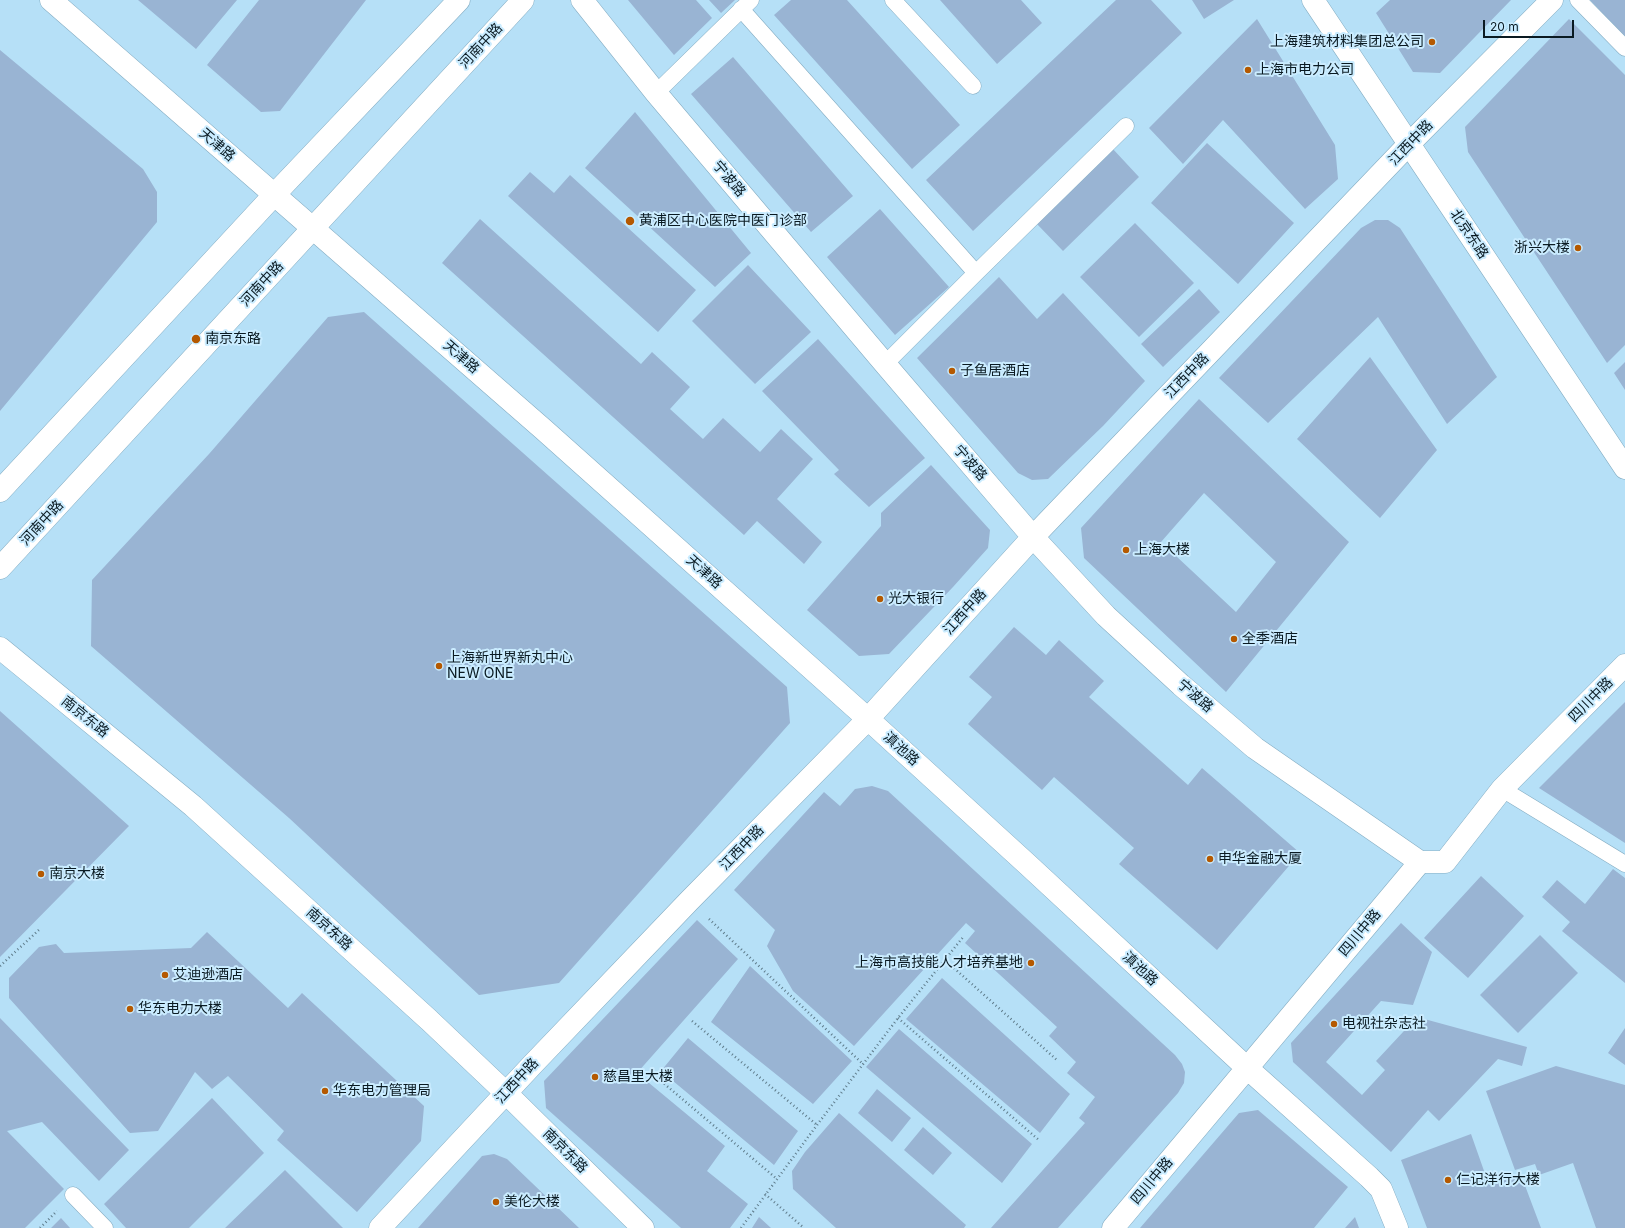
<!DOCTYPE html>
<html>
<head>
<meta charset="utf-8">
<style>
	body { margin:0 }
	#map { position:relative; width:1625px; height:1228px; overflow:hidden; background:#b6e0f7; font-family:Inter,sans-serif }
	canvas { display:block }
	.scale { position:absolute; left:1483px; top:20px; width:91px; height:18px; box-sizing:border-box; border:2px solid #0a1a22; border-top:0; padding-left:5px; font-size:12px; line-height:14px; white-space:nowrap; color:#0a1a22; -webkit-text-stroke:3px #caecff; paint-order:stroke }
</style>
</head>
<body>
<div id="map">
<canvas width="1625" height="1228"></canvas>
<div class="scale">20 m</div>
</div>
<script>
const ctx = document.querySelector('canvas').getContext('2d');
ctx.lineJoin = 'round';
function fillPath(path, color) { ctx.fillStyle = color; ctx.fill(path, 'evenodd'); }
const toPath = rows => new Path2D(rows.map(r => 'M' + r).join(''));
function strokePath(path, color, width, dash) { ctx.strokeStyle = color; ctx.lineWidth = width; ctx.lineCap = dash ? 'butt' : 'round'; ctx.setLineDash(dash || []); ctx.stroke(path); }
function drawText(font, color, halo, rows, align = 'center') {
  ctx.font = font + ' Inter,"Noto Sans SC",sans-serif'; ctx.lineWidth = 4; ctx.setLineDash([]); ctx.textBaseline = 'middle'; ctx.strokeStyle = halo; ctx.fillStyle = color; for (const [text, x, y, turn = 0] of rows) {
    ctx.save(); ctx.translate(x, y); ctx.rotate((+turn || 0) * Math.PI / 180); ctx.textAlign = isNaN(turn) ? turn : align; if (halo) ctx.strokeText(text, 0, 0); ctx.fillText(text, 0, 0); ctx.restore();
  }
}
const building = toPath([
	[138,0,237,0,196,49],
	[259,0,366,0,280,111,261,112,207,65],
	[628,0,696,0,712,18,674,55],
	[709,0,735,0,721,13],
	[791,0,847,0,960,125,912,169,774,15],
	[940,0,1021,0,1042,23,997,64],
	[1116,0,1151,0,1182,33,973,231,926,180],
	[1192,0,1234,0,1204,19],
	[1390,0,1511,0,1440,73,1413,72,1376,13],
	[1590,0,1625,0,1625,37],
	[1257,19,1335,145,1338,179,1305,209,1223,120,1183,164,1149,128],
	[1569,19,1625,75,1625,345,1607,363,1468,152,1465,127],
	[0,50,143,169,157,192,157,222,0,411],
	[733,57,853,196,811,232,691,94],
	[635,112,751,253,715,287,585,168],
	[1207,143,1294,223,1238,284,1151,203],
	[1112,148,1139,177,1063,251,1036,223],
	[530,172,554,193,570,175,696,290,658,332,508,196],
	[880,209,949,287,895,335,827,257],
	[480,219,641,364,652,352,690,387,670,409,703,439,723,418,760,452,781,429,813,459,777,499,822,542,804,564,757,521,744,535,442,263],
	[1375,220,1388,220,1400,228,1497,377,1447,424,1378,317,1268,423,1219,378,1361,228],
	[1135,223,1194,283,1139,337,1080,277],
	[748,265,811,332,755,384,692,321],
	[999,277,1037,319,1063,293,1145,381,1103,426,1048,479,1032,480,1018,473,917,358],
	[1199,289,1220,312,1163,367,1141,344],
	[364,312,787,687,790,723,559,983,479,995,289,818,91,646,92,580,209,454,328,317],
	[818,339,925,458,869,507,834,474,839,470,762,391],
	[1370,357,1437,450,1380,518,1297,439],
	[1625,362,1625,390,1614,373],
	[1199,399,1349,542,1226,692,1084,558,1081,528],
	[1204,493,1276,562,1236,612,1161,542],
	[931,465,990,530,988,548,953,587,889,654,859,656,807,610,881,526,881,513],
	[1014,627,1046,655,1059,640,1104,681,1089,697,1188,785,1202,768,1300,853,1217,950,1119,864,1134,848,1054,777,1042,790,968,724,992,697,969,677],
	[1625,702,1625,843,1539,788],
	[0,711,129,826,0,957],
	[872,786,888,791,1175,1055,1182,1064,1185,1072,1184,1083,1178,1093,1058,1228,991,1228,1085,1123,1079,1118,1095,1097,1067,1073,1076,1062,1049,1036,1057,1027,965,943,975,931,966,923,854,1046,793,991,767,946,775,930,734,890,824,792,840,806,855,789],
	[1613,869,1625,878,1625,983,1562,931,1570,922,1542,897,1557,880,1585,904],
	[1481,876,1524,916,1468,978,1424,938],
	[697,920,738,959,637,1073,725,1146,707,1171,748,1204,730,1228,681,1228,546,1108,544,1081],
	[1401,923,1432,952,1413,1005,1381,1001,1326,1062,1362,1095,1385,1070,1376,1061,1417,1017,1527,1047,1522,1066,1498,1059,1439,1121,1428,1110,1391,1152,1293,1062,1291,1043],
	[207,932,288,1008,302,993,424,1106,421,1141,357,1212,277,1140,284,1131,228,1076,212,1089,195,1072,158,1131,130,1133,9,998,9,978,39,947,56,944,64,953,191,948],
	[1540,935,1578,973,1518,1033,1480,995],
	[750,966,852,1061,813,1104,711,1022],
	[942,978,1070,1094,1040,1133,906,1019],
	[0,1018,129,1150,99,1181,42,1122,7,1131,64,1189,25,1228,0,1228],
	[1625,1028,1625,1065,1608,1053],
	[899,1029,1032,1144,1002,1183,866,1067],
	[688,1038,798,1131,774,1165,661,1071],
	[1556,1066,1625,1085,1625,1228,1596,1228,1573,1163,1539,1175,1535,1164,1515,1170,1486,1091],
	[877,1089,911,1118,892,1142,858,1113],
	[212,1098,264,1153,189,1228,126,1228,104,1204],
	[1258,1110,1348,1187,1314,1228,1140,1228,1239,1113],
	[839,1113,966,1225,964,1228,836,1228,793,1189,792,1171,805,1152],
	[923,1127,952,1153,933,1175,904,1150],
	[1471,1134,1489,1185,1521,1175,1541,1228,1427,1228,1401,1160],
	[494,1154,507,1159,579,1228,418,1228,482,1156],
	[285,1170,343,1228,225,1228],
	[759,1217,771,1228,752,1228],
	[1355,1217,1359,1228,1345,1228],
	[61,1218,70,1228,51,1228]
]);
const path = toPath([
	[709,919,863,1064],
	[945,960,1058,1061],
	[0,966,41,928],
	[898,1018,1040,1141],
	[692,1021,817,1125],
	[655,1076,777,1179],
	[765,1194,804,1228],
	[40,1228,57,1211],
	[741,1228,817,1125,898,1018,964,936]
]);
const service = toPath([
	[893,0,973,86],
	[1578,0,1625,48],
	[741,9,976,273],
	[656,93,751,0],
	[885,364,976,273,1126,126],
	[1502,789,1625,864],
	[73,1195,105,1228]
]);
const pedestrian = toPath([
	[0,648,193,806,429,1020,506,1093,643,1228]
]);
const minor = toPath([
	[51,0,543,429,868,719,1027,864,1246,1067,1369,1177,1381,1189,1397,1228],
	[582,0,656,93,885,364,1033,537,1106,616,1181,685,1255,748,1420,862],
	[380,1228,533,1064,689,901,868,719,1033,537,1409,144,1552,0],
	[1113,1228,1420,862,1445,862,1502,789,1625,665]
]);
const secondary = toPath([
	[1313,0,1625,468],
	[0,491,274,195,459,0],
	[0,568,523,0]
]);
const markers = [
	[1432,42,4,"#b55900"],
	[1248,70,4,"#b55900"],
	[630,221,5,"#b55900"],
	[1578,248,4,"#b55900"],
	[196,339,5,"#b55900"],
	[952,371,4,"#b55900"],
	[1126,550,4,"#b55900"],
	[880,599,4,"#b55900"],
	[1234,639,4,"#b55900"],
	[439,666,4,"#b55900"],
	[1210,859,4,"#b55900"],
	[41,874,4,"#b55900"],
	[1031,963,4,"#b55900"],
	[165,975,4,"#b55900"],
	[130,1009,4,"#b55900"],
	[1334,1024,4,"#b55900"],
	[595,1077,4,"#b55900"],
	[325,1091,4,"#b55900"],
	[1448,1180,4,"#b55900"],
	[496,1202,4,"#b55900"]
];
const poiNames = [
	["上海建筑材料集团总公司",1424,42,"right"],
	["上海市电力公司",1256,70],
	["黄浦区中心医院中医门诊部",639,221],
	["浙兴大楼",1570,248,"right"],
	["南京东路",205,339],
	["子鱼居酒店",960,371],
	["上海大楼",1134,550],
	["光大银行",888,599],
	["全季酒店",1242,639],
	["上海新世界新丸中心",447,658],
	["NEW ONE",447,674],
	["申华金融大厦",1218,859],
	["南京大楼",49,874],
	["上海市高技能人才培养基地",1023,963,"right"],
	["艾迪逊酒店",173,975],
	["华东电力大楼",138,1009],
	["电视社杂志社",1342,1024],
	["慈昌里大楼",603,1077],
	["华东电力管理局",333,1091],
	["仁记洋行大楼",1456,1180],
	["美伦大楼",504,1202]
];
const streetNames = [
	["河南中路",481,46,-47],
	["江西中路",1411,143,-46],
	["天津路",217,145,41],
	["宁波路",729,179,50],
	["北京东路",1469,234,56],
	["河南中路",262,284,-47],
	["天津路",461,357,41],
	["江西中路",1187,376,-46],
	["宁波路",970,463,49],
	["河南中路",42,523,-47],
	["天津路",704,572,42],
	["江西中路",965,612,-48],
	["宁波路",1195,696,41],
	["四川中路",1591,700,-45],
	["南京东路",85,717,39],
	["滇池路",901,749,42],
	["江西中路",742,848,-46],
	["南京东路",329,929,42],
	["四川中路",1360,933,-50],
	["滇池路",1140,969,43],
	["江西中路",517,1081,-47],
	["南京东路",565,1151,45],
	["四川中路",1152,1181,-50]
];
fillPath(building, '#99b4d3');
strokePath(service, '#85adc3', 17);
strokePath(pedestrian, '#85adc3', 23);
strokePath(minor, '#85adc3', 23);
strokePath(secondary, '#85adc3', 23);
strokePath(path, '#5f7c8b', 2.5, [1, 3]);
strokePath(service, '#fff', 16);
strokePath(pedestrian, '#fff', 22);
strokePath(minor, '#fff', 22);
strokePath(secondary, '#fff', 22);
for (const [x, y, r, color] of markers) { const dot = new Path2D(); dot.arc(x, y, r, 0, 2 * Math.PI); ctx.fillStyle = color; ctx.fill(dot); strokePath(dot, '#caecff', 1.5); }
drawText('14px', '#0a1a22', '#caecff', poiNames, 'left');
drawText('14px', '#0a1a22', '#caecff', streetNames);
</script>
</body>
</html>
